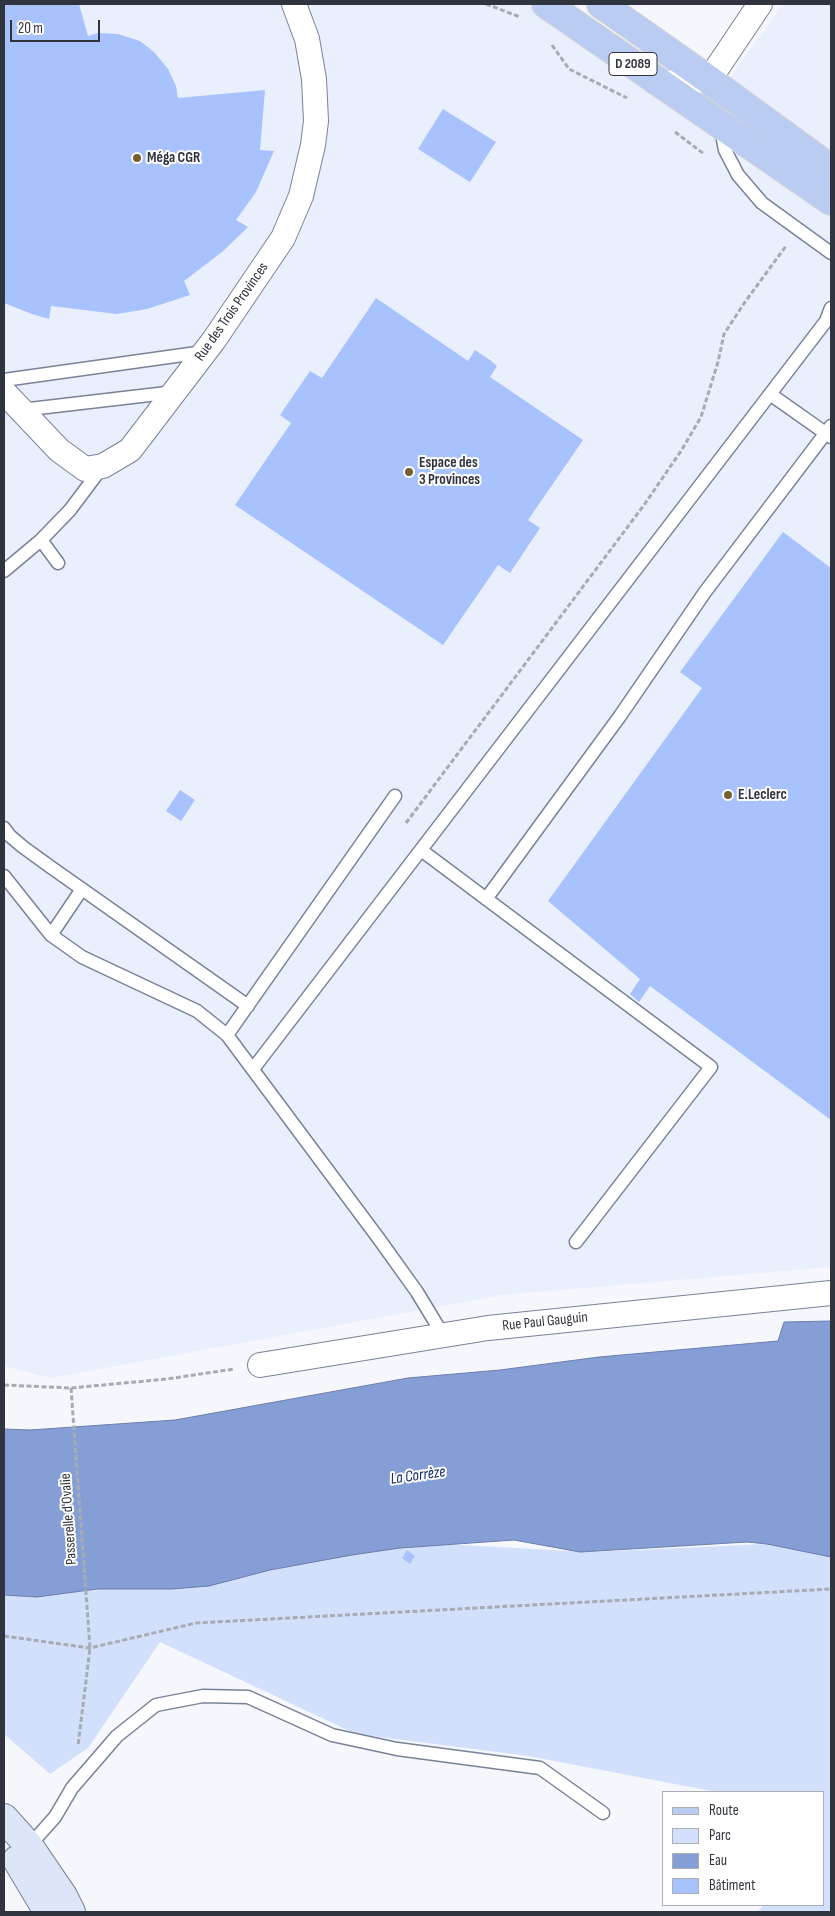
<!DOCTYPE html>
<html>
<head>
<meta charset="utf-8">
<style>
	body { margin:0 }
	#map { position:relative; width:835px; height:1916px; overflow:hidden; background:#f5f7fc; font-family:"Sofia Sans Condensed",sans-serif }
	canvas { display:block }
	.frame { position:absolute; inset:0; border:5px solid #30343e; pointer-events:none }
	.legend { position:absolute; left:662px; top:1791px; width:162px; height:115px; box-sizing:border-box; background:#fff; border:1px solid #acaeb2; margin:0; padding:6px 9px; list-style:none; font-size:15px; color:#30343e }
	.legend li { display:flex; align-items:center; gap:10px; height:25px }
	.legend b { width:25px; border:1px solid #acaeb2 }
	.scale { position:absolute; left:10px; top:20px; width:90px; height:22px; box-sizing:border-box; border:2px solid #30343e; border-top:0; padding-left:6px; font-size:15px; line-height:18px; white-space:nowrap; color:#30343e; -webkit-text-stroke:4px #fff; paint-order:stroke }
</style>
</head>
<body>
<div id="map">
<canvas width="835" height="1916"></canvas>
<div class="frame"></div>
<ul class="legend">
<li><b style="height:6px;background:#bbccf3"></b>Route</li>
<li><b style="height:14px;background:#d3e0fc"></b>Parc</li>
<li><b style="height:14px;background:#859ed6"></b>Eau</li>
<li><b style="height:14px;background:#a7c2fc"></b>Bâtiment</li>
</ul>
<div class="scale">20 m</div>
</div>
<script>
const ctx = document.querySelector('canvas').getContext('2d');
ctx.lineJoin = 'round';
function fillPath(path, color) { ctx.fillStyle = color; ctx.fill(path, 'evenodd'); }
const toPath = rows => new Path2D(rows.map(r => 'M' + r).join(''));
function strokePath(path, color, width, dash) { ctx.strokeStyle = color; ctx.lineWidth = width; ctx.lineCap = dash ? 'butt' : 'round'; ctx.setLineDash(dash || []); ctx.stroke(path); }
function drawText(font, color, halo, rows, align = 'center') {
  ctx.font = font + ' "Sofia Sans Condensed",sans-serif'; ctx.lineWidth = 4; ctx.setLineDash([]); ctx.textBaseline = 'middle'; ctx.strokeStyle = halo; ctx.fillStyle = color; for (const [text, x, y, turn = 0] of rows) {
    ctx.save(); ctx.translate(x, y); ctx.rotate((+turn || 0) * Math.PI / 180); ctx.textAlign = isNaN(turn) ? turn : align; if (halo) ctx.strokeText(text, 0, 0); ctx.fillText(text, 0, 0); ctx.restore();
  }
}
const built = toPath([
	[4,4,528,4,700,119,783,4,831,4,831,1267,502,1295,51,1378,4,1366]
]);
const green = toPath([
	[59,1523,589,1552,767,1544,831,1529,831,1912,758,1912,763,1905,824,1905,824,1792,717,1792,528,1756,356,1734,160,1642,88,1748,50,1774,4,1734,4,1550]
]);
const water = toPath([
	[831,1321,831,1557,767,1544,747,1542,580,1552,514,1540,400,1548,352,1555,270,1570,209,1586,172,1589,97,1589,37,1597,4,1595,4,1429,30,1430,175,1420,408,1378,500,1370,599,1357,778,1341,784,1322,831,1321]
]);
const building = toPath([
	[4,4,79,4,88,36,98,33,118,34,140,41,154,52,168,69,176,86,178,98,265,90,260,150,274,151,256,192,236,220,248,227,222,252,184,281,190,295,147,309,117,314,51,306,49,319,32,314,4,303],
	[443,109,496,142,470,182,418,149],
	[376,298,468,361,475,350,490,360,497,366,490,377,583,440,528,520,540,528,510,573,498,565,443,645,235,505,291,423,280,415,310,371,322,378],
	[783,532,831,568,831,1120,650,986,639,1002,630,994,640,979,548,901,702,688,680,672],
	[180,790,195,800,181,821,166,811],
	[407,1550,415,1556,410,1564,402,1558]
]);
const path = toPath([
	[486,4,520,17],
	[552,45,569,69,627,98],
	[675,132,704,154],
	[406,823,644,505,681,451,701,417,718,362,724,334,745,302,786,246],
	[4,1385,71,1388,167,1379,234,1369],
	[71,1388,90,1648,78,1746],
	[4,1636,90,1648,196,1623,831,1589]
]);
const lane = toPath([
	[721,129,725,150,738,175,762,203,831,253],
	[4,380,204,352],
	[770,394,831,437],
	[21,410,175,392],
	[58,563,41,540,70,510,103,466],
	[4,571,41,540],
	[4,828,10,836,23,847,52,868,248,1006],
	[421,850,711,1067,576,1242],
	[4,876,51,935,82,957,197,1011,227,1035,379,1239,417,1292,443,1335],
	[486,899,620,716,705,592,831,426],
	[51,935,82,889],
	[227,1035,395,796],
	[253,1069,826,321,831,308],
	[29,1846,55,1817,72,1788,117,1736,156,1705,203,1696,248,1697,332,1735,397,1749,540,1768,603,1813]
]);
const street = toPath([
	[661,83,709,80,760,4],
	[4,392,59,450,85,469,103,466,130,450,214,340,283,238,301,196,313,145,316,121,314,79,307,39,294,4],
	[260,1365,488,1328,831,1293]
]);
const secondary = toPath([
	[4,1818,29,1846,63,1896,71,1912],
	[17,1860,48,1912]
]);
const primary = toPath([
	[546,4,831,201],
	[601,4,709,80,831,169]
]);
const markers = [
	[137,158,5,"#755f2f"],
	[409,472,5,"#755f2f"],
	[728,795,5,"#755f2f"]
];
const shields = [
	[633,64,48]
];
const shieldNames = [
	["D 2089",633,64]
];
const poiNames = [
	["Méga CGR",147,158],
	["Espace des",419,463],
	["3 Provinces",419,480],
	["E.Leclerc",738,795]
];
const streetNames = [
	["Rue des Trois Provinces",232,312,-55],
	["Rue Paul Gauguin",545,1322,-6],
	["Passerelle d'Ovalie",69,1519,-94]
];
const waterNames = [
	["La Corrèze",418,1476,-8]
];
fillPath(built, '#e9effc');
fillPath(green, '#d3e0fc');
fillPath(water, '#859ed6');
strokePath(water, '#6c7ea8', 1);
fillPath(building, '#a7c2fc');
strokePath(lane, '#788299', 15);
strokePath(street, '#788299', 26);
strokePath(secondary, '#788299', 30);
strokePath(primary, '#d1d2d5', 30);
strokePath(path, '#a8abb2', 3, [5, 2.5]);
strokePath(lane, '#fff', 12);
strokePath(street, '#fff', 24);
strokePath(secondary, '#dde6f9', 28);
strokePath(primary, '#bbccf3', 28);
for (const [x, y, r, color] of markers) { const dot = new Path2D(); dot.arc(x, y, r, 0, 2 * Math.PI); ctx.fillStyle = color; ctx.fill(dot); strokePath(dot, '#fff', 2); }
for (const [x, y, w] of shields) { const box = new Path2D(); box.roundRect(x - w / 2, y - 11.5, w, 23, 4); ctx.fillStyle = '#fff'; ctx.fill(box); strokePath(box, '#30343e', 1); }
drawText('bold 14px', '#30343e', null, shieldNames);
drawText('bold 15px', '#30343e', '#fff', poiNames, 'left');
drawText('15px', '#30343e', '#fff', streetNames);
drawText('italic 16px', '#122768', '#fff', waterNames);
</script>
</body>
</html>
